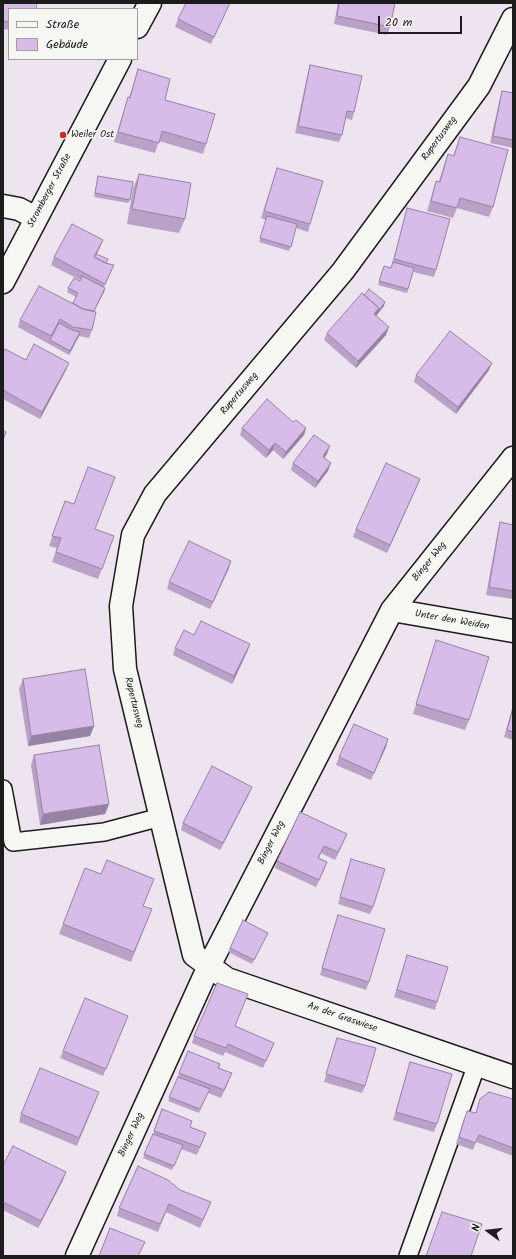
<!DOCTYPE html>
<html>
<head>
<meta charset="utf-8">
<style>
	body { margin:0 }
	#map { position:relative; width:516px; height:1259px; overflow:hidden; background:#ede4ef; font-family:Kalam,sans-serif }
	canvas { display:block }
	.frame { position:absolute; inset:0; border:4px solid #1c1c1c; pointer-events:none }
	.legend { position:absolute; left:8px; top:8px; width:130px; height:52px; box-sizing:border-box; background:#f6f6f2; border:1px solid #9f9f9c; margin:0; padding:5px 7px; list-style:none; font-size:12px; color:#1c1c1c }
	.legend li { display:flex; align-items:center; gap:8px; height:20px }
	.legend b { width:20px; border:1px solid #9f9f9c }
	.north { position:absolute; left:468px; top:1211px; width:40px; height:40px; -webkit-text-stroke:3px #f6f6f2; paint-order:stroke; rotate:285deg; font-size:11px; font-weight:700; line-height:16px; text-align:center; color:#1c1c1c }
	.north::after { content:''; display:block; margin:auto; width:14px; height:18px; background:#1c1c1c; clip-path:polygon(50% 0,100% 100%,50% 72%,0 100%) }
	.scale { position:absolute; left:378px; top:16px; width:84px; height:18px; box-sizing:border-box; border:2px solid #1c1c1c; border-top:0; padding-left:5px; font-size:12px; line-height:14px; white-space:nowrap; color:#1c1c1c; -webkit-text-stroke:3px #f6f6f2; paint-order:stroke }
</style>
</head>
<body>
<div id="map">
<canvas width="516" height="1259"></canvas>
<div class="frame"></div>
<ul class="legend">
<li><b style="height:5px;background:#f6f6f2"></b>Straße</li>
<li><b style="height:11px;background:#d7bbe9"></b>Gebäude</li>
</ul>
<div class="north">N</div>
<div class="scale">20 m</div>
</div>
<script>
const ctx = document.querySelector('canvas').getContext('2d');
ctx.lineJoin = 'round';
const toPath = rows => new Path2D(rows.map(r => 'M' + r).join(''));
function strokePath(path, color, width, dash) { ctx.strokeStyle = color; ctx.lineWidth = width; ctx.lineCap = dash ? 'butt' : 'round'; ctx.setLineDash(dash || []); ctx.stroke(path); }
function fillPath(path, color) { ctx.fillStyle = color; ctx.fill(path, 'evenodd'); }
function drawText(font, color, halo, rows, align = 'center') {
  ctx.font = font + ' Kalam,sans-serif'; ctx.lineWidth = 3.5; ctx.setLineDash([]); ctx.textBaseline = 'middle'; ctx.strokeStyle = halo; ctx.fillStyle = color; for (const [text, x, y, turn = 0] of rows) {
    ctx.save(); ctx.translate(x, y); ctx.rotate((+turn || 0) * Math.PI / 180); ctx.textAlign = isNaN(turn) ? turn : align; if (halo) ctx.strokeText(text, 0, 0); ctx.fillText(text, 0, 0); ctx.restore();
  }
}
const lane = toPath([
	[3,789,13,842,104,832,161,817],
	[408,1256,477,1064]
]);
const street = toPath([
	[513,19,479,86,343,271,155,494,133,535,121,606,125,669,194,955,227,979,513,1077],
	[3,206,19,209,36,218],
	[392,610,513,631],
	[77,1256,209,966,392,610,513,458]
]);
const secondary = toPath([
	[137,27,150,3],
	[3,282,120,59]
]);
const wall = toPath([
	[3,3,9,9,9,30,3,29],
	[230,3,211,44,175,27,178,19],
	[338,3,395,3,390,27,387,35,334,24],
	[310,65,354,112,352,120,345,118,342,135,339,142,295,133,308,72],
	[138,69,165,100,206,144,203,154,159,141,155,153,114,142,125,107,128,97,129,98],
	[502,91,513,93,513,148,490,143,500,98],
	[460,137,493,207,489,217,457,208,453,218,427,211,436,181,439,181,444,165,448,154,453,156],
	[277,168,310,224,308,232,296,228,289,251,259,242,266,220,261,218],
	[139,174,185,219,179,233,127,224,133,188],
	[98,176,130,200,128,203,94,197,97,180],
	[407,208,436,270,434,277,413,272,407,293,378,285,384,266,391,268,405,216],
	[103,240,97,254,106,263,114,265,111,272,104,287,104,292,94,311,92,330,89,338,79,336,69,355,18,327,20,320,73,303,76,297,67,292,68,288,80,280,51,265,54,257],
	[364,295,384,306,376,316,386,335,356,368,324,340,327,333],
	[3,353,66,370,40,419,3,399],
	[489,370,456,414,414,382,416,375],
	[293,422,306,428,304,435,283,459,273,450,266,458,240,435,242,428],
	[327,454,324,458,328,471,315,488,291,470,293,463],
	[417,486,387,553,353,537,356,529],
	[65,501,95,529,114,536,98,579,52,562,57,548,49,546],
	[500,522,513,525,513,599,486,595,498,530],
	[229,568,210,609,167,589,169,582],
	[194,635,250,644,247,652,232,684,173,655,175,648],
	[436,640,469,720,465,730,413,714],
	[23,679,94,726,90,736,28,746,19,689],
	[513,705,513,740,504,737],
	[386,747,371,780,336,765,339,757],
	[34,755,109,804,105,814,40,825,31,765],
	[249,794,220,850,181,830,183,823],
	[300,812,344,841,335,860,321,853,319,858,327,862,316,887,275,868,277,861],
	[351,859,373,907,370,914,338,904],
	[144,906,148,919,131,962,59,934,63,924],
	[338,915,369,982,366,990,320,975],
	[268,933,252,964,228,952,230,948],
	[407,955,437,1002,435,1010,394,997],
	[128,1016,103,1076,60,1058,63,1051],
	[235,1026,274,1043,263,1068,225,1052,223,1056,192,1043,194,1036],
	[337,1038,365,1086,362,1093,324,1082],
	[188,1051,220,1064,219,1069,229,1081,221,1098,208,1093,199,1113,168,1101],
	[410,1062,437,1124,434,1132,393,1120],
	[480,1099,513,1099,513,1156,476,1142,473,1150,456,1144,464,1118,476,1113],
	[96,1100,77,1146,19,1122,21,1114],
	[162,1109,190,1127,206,1133,197,1155,181,1149,172,1170,143,1158,153,1134],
	[3,1165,63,1180,38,1228,3,1210],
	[180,1190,208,1209,200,1228,166,1212,158,1232,117,1216,119,1208]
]);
const shadedWall = toPath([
	[103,240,100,247,93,261,94,257],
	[105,288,104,292,91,317,92,313],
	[385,302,384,306,371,322,374,314],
	[389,327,386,335,356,368,358,361],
	[80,332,79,336,69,355,70,351],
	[69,363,66,370,40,419,42,412],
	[492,363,489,370,456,414,458,407],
	[306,428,304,435,283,459,286,452],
	[275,443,273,450,266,458,269,450],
	[330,446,327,454,322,462,324,454],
	[331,463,328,471,315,488,318,481],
	[420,479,417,486,387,553,390,545],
	[231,561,229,568,210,609,213,602],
	[250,644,247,652,232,684,234,676],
	[94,726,90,736,28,746,31,736],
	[388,739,386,747,371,780,374,773],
	[252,787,249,794,220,850,223,843],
	[109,804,105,814,40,825,43,814],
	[347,834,344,841,335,860,338,852],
	[327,862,324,870,316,887,319,880],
	[66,1172,63,1180,38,1228,41,1221]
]);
const building = toPath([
	[3,3,37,3,36,9,9,9,9,22,3,21,3,3],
	[186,3,230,3,214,37,178,19,186,3],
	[339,3,395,3,390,27,337,16,339,3],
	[310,65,362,76,354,112,347,111,342,135,298,126,310,65],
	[138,69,170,79,165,100,215,114,206,144,162,131,159,143,118,132,128,97,130,98,138,69],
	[502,91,513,93,513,140,493,136,502,91],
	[460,137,508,150,493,207,460,198,457,208,431,201,436,181,440,182,448,154,454,156,460,137],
	[277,168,323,181,310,224,264,211,277,168],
	[139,174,191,183,185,219,132,209,139,174],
	[98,176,133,182,130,200,95,193,98,176],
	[407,208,450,219,436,270,394,259,407,208],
	[267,216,297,224,291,247,260,238,267,216],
	[72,224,103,240,94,257,105,263,114,265,105,284,54,257,72,224],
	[96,254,108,259,106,263,94,257,96,254],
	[393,262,414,268,408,289,379,281,384,266,391,268,393,262],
	[82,276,105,288,94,311,83,309,73,303,78,293,68,288,74,278,80,281,82,276],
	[39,286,83,309,96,312,92,330,73,327,60,319,51,336,20,320,39,286],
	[369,289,385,302,378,312,379,308,364,295,369,289],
	[362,293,379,308,374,314,389,327,358,361,327,333,362,293],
	[59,323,72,330,80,332,70,351,50,340,59,323],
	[450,331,492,363,458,407,416,375,450,331],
	[34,344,69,363,42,412,3,390,3,353,5,349,26,360,34,344],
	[267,399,293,422,296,420,306,428,286,452,275,443,269,450,242,428,267,399],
	[3,430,6,432,3,440,3,430],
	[314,435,330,446,324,454,324,458,331,463,318,481,293,463,314,435],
	[386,463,420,479,390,545,356,529,386,463],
	[88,467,115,477,95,529,114,536,102,569,56,552,61,538,52,536,65,501,74,504,88,467],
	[500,522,513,525,513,591,489,587,500,522],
	[189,541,231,561,213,602,169,582,189,541],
	[201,621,250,644,234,676,175,648,184,630,194,635,201,621],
	[436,640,489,657,469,720,416,704,436,640],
	[85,669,94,726,31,736,23,679,85,669],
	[513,708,513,732,507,730,513,708],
	[354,724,388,739,374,773,339,757,354,724],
	[99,745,109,804,43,814,34,755,99,745],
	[212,766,252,787,223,843,183,823,212,766],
	[300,812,347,834,338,852,324,846,318,858,327,862,319,880,277,861,300,812],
	[351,859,385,869,373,907,340,897,351,859],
	[107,860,154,879,143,906,152,909,134,952,63,924,85,868,101,874,107,860],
	[338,915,385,929,369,982,322,968,338,915],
	[243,920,268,933,254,960,230,948,243,920],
	[407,955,448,967,437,1002,397,990,407,955],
	[217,983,248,994,235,1026,274,1043,266,1061,228,1044,226,1048,194,1036,217,983],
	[85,998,128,1016,106,1069,63,1051,85,998],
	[337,1038,376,1048,365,1086,326,1074,337,1038],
	[188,1051,220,1064,218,1068,232,1073,224,1090,179,1073,188,1051],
	[410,1062,452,1074,437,1124,396,1112,410,1062],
	[40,1068,99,1092,79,1138,21,1114,40,1068],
	[178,1077,210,1089,200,1109,169,1097,178,1077],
	[489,1092,513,1099,513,1148,479,1135,475,1143,459,1137,467,1111,476,1113,480,1099,489,1092],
	[162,1109,192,1121,190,1127,206,1133,200,1147,154,1131,162,1109],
	[153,1134,183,1145,174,1166,144,1154,153,1134],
	[13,1146,66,1172,41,1221,3,1202,3,1165,13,1146],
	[138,1166,168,1180,180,1190,211,1202,203,1220,169,1204,160,1224,119,1208,138,1166],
	[442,1212,482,1224,471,1256,426,1256,442,1212],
	[110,1228,145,1242,138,1256,99,1256,110,1228]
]);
const markers = [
	[63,135,4,"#c8321e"]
];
const poiNames = [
	["Weiler Ost",71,135]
];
const streetNames = [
	["Rupertusweg",440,139,-54],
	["Stromberger Straße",50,191,-62],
	["Rupertusweg",240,394,-50],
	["Binger Weg",430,562,-51],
	["Unter den Weiden",452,621,10],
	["Rupertusweg",133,703,76],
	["Binger Weg",272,843,-63],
	["An der Graswiese",342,1018,19],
	["Binger Weg",132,1135,-65]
];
strokePath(lane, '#1c1c1c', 20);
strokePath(street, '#1c1c1c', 25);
strokePath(secondary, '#1c1c1c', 25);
strokePath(lane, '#f6f6f2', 17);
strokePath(street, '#f6f6f2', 22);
strokePath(secondary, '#f6f6f2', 22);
fillPath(wall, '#b9a1c8');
fillPath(shadedWall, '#9683a3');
fillPath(building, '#d7bbe9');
strokePath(building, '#9683a3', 1);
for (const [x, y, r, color] of markers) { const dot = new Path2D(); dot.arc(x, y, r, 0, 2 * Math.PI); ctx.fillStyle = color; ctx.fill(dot); strokePath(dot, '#f6f6f2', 1.5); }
drawText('10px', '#1c1c1c', '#f6f6f2', poiNames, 'left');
drawText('10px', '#1c1c1c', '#f6f6f2', streetNames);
</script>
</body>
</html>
